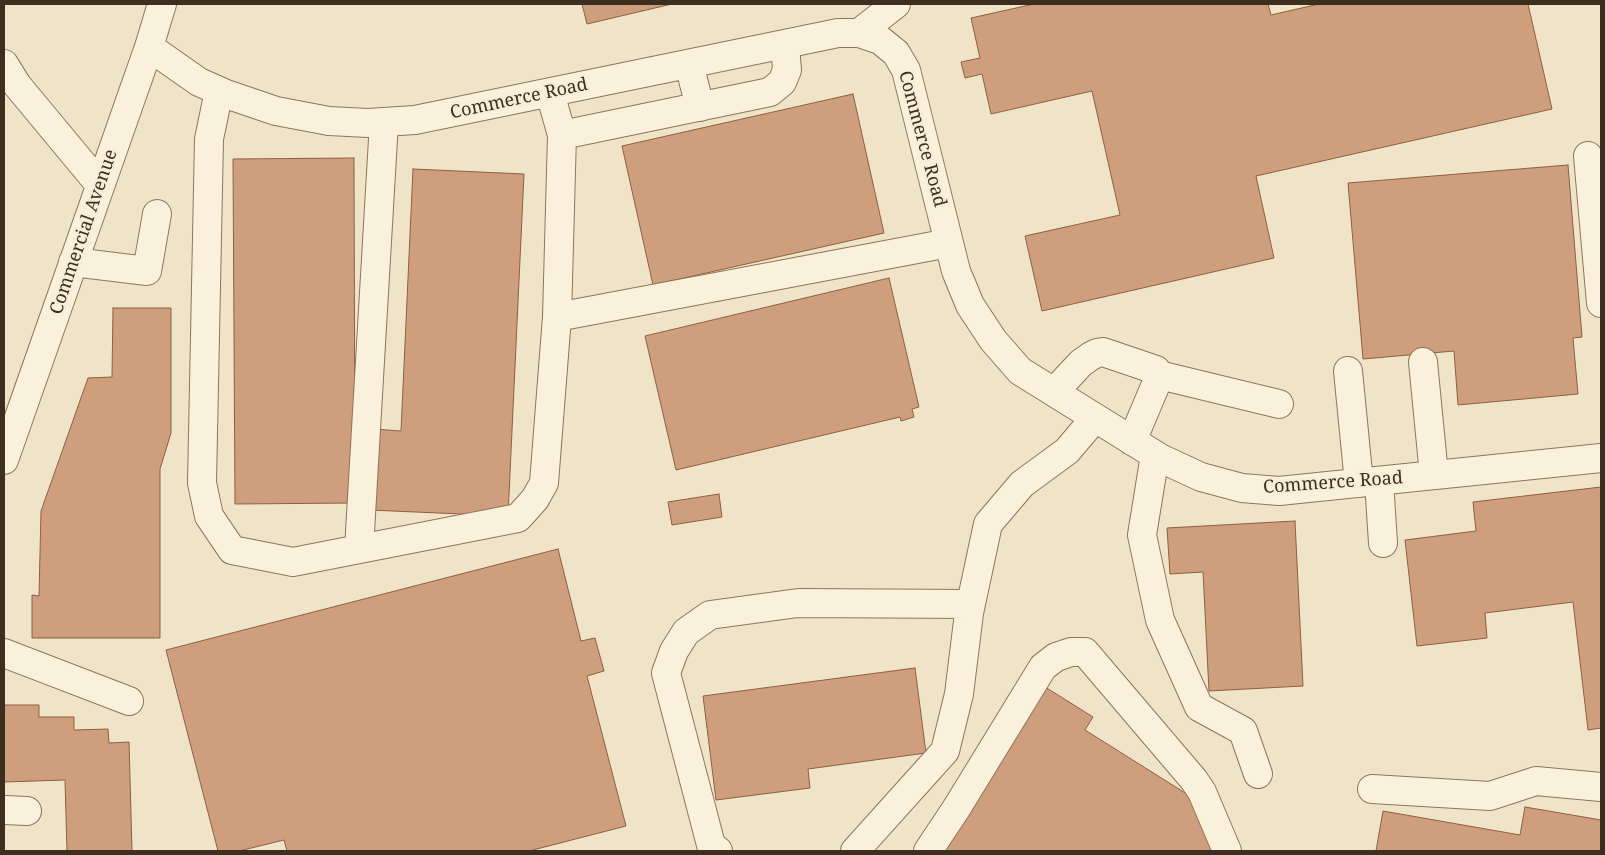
<!DOCTYPE html>
<html>
<head>
<meta charset="utf-8">
<style>
	body { margin:0 }
	#map { position:relative; width:1605px; height:855px; overflow:hidden; background:#f0e4c8; font-family:"Noto Serif",serif }
	canvas { display:block }
	.frame { position:absolute; inset:0; border:5px solid #3d2e20; pointer-events:none }
</style>
</head>
<body>
<div id="map">
<canvas width="1605" height="855"></canvas>
<div class="frame"></div>
</div>
<script>
const ctx = document.querySelector('canvas').getContext('2d');
ctx.lineJoin = 'round';
function fillPath(path, color) { ctx.fillStyle = color; ctx.fill(path, 'evenodd'); }
const toPath = rows => new Path2D(rows.map(r => 'M' + r).join(''));
function strokePath(path, color, width, dash) { ctx.strokeStyle = color; ctx.lineWidth = width; ctx.lineCap = dash ? 'butt' : 'round'; ctx.setLineDash(dash || []); ctx.stroke(path); }
function drawText(font, color, halo, rows, align = 'center') {
  ctx.font = font + ' "Noto Serif",serif'; ctx.lineWidth = 5; ctx.setLineDash([]); ctx.textBaseline = 'middle'; ctx.strokeStyle = halo; ctx.fillStyle = color; for (const [text, x, y, turn = 0] of rows) {
    ctx.save(); ctx.translate(x, y); ctx.rotate((+turn || 0) * Math.PI / 180); ctx.textAlign = isNaN(turn) ? turn : align; if (halo) ctx.strokeText(text, 0, 0); ctx.fillText(text, 0, 0); ctx.restore();
  }
}
const building = toPath([
	[582,4,672,4,587,24,582,4],
	[1034,4,1268,4,1271,15,1319,4,1528,4,1552,109,1256,176,1274,258,1042,311,1025,236,1120,215,1092,91,991,114,982,74,965,78,961,62,980,58,971,18,1034,4],
	[853,94,884,233,653,285,622,146,853,94],
	[354,158,355,503,235,504,233,159,354,158],
	[1568,165,1582,337,1573,338,1578,394,1458,405,1454,351,1363,359,1348,183,1568,165],
	[413,169,524,174,508,516,369,510,373,429,401,431,413,169],
	[889,278,919,407,912,409,914,417,901,421,900,417,676,470,645,336,889,278],
	[113,308,171,308,171,433,160,469,160,638,32,638,32,595,39,596,41,511,88,378,112,377,113,308],
	[1601,487,1601,728,1588,730,1573,602,1485,613,1487,638,1417,646,1405,540,1476,531,1473,502,1601,487],
	[719,494,722,517,672,525,668,502,719,494],
	[1295,521,1303,686,1209,691,1203,572,1170,574,1167,528,1295,521],
	[558,549,581,641,595,638,604,671,587,676,626,826,529,851,287,851,284,840,239,851,218,851,166,650,558,549],
	[915,668,926,753,808,769,810,788,716,800,703,696,915,668],
	[1042,685,1093,717,1085,730,1190,796,1213,851,937,851,1042,685],
	[4,705,39,705,39,717,74,717,74,730,108,729,109,743,129,742,132,851,67,851,65,780,4,782,4,705],
	[1525,807,1601,820,1601,851,1376,851,1383,811,1520,835,1525,807]
]);
const minor = toPath([
	[859,33,896,4],
	[149,47,199,82,226,94,276,111,329,121,368,123,415,120,838,33,859,33,880,40,896,53,906,70,956,271,970,305,993,340,1020,371,1160,458,1201,477,1242,488,1279,491,1601,458],
	[4,64,17,85,100,185],
	[689,64,700,107],
	[219,91,209,139,202,483,209,516,232,550,293,562,518,518,535,499,544,483,557,317,949,243],
	[550,93,562,135,557,317],
	[562,135,770,92,782,82,787,70,785,45],
	[1588,156,1601,303],
	[73,262,147,271,157,214],
	[1423,362,1434,475],
	[1348,371,1359,483],
	[1159,375,1279,404],
	[1054,392,1081,363,1091,356,1097,353,1103,352,1156,370,1159,377,1132,441],
	[1155,455,1142,535,1160,620,1199,707,1243,731,1258,774],
	[4,460,149,47,162,4],
	[1379,481,1383,543],
	[359,549,384,122],
	[4,653,129,701],
	[1372,789,1490,796,1536,781,1601,787],
	[4,810,27,811],
	[718,851,711,845,666,673,674,651,686,632,710,615,798,603,971,604],
	[855,851,945,751,959,694,969,613,988,524,1022,484,1067,451,1095,418],
	[928,851,956,809,1043,667,1056,657,1071,652,1085,652,1194,780,1202,792,1227,851]
]);
const streetNames = [
	["Commerce Road",519,99,-12],
	["Commerce Road",922,139,75],
	["Commercial Avenue",84,232,-71],
	["Commerce Road",1333,483,-4]
];
fillPath(building, '#cf9f7d');
strokePath(building, '#8d5f41', 1);
strokePath(minor, '#8d765c', 30);
strokePath(minor, '#faf1dc', 28);
drawText('18px', '#3d2e20', '#f7eed8', streetNames);
</script>
</body>
</html>
